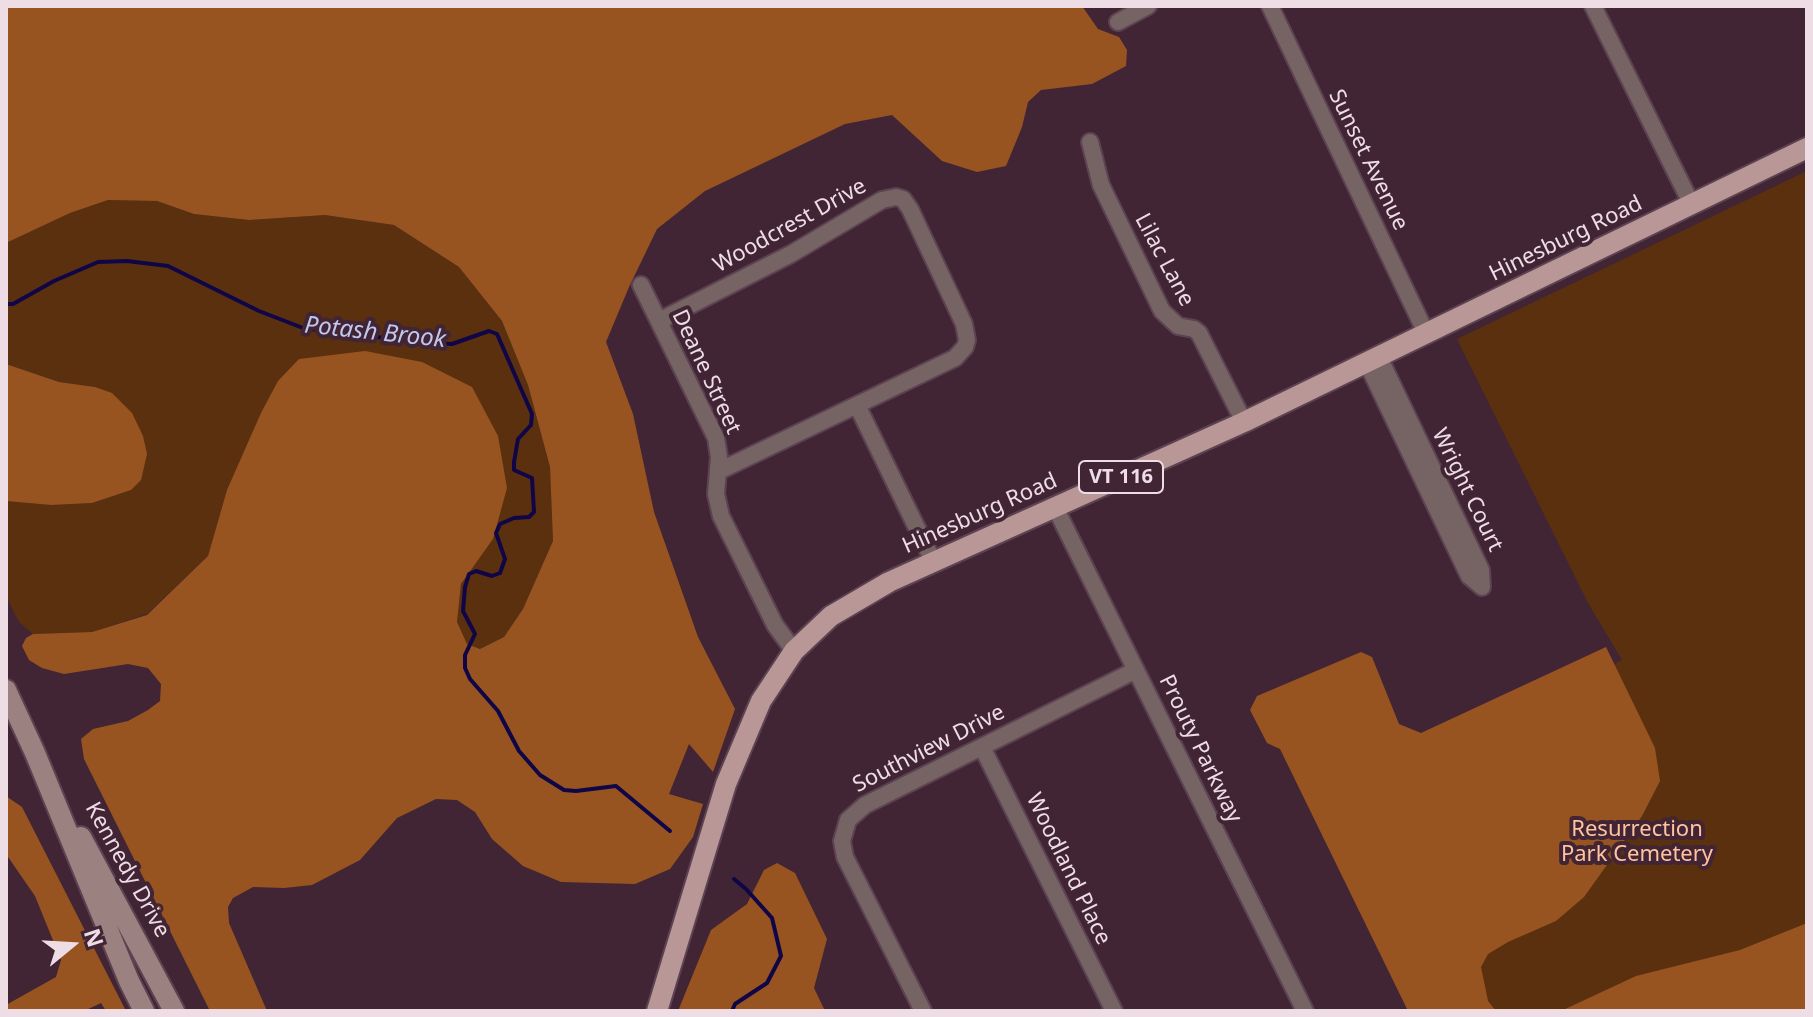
<!DOCTYPE html>
<html>
<head>
<meta charset="utf-8">
<style>
	body { margin:0 }
	#map { position:relative; width:1813px; height:1017px; overflow:hidden; background:#412535; font-family:"Noto Sans",sans-serif }
	canvas { display:block }
	.frame { position:absolute; inset:0; border:8px solid #efdde6; pointer-events:none }
	.north { position:absolute; left:32px; top:905px; width:80px; height:80px; -webkit-text-stroke:6px #412535; paint-order:stroke; rotate:72deg; font-size:22px; font-weight:700; line-height:32px; text-align:center; color:#efdde6 }
	.north::after { content:''; display:block; margin:auto; width:28px; height:36px; background:#efdde6; clip-path:polygon(50% 0,100% 100%,50% 72%,0 100%) }
</style>
</head>
<body>
<div id="map">
<canvas width="1813" height="1017"></canvas>
<div class="frame"></div>
<div class="north">N</div>
</div>
<script>
const ctx = document.querySelector('canvas').getContext('2d');
ctx.lineJoin = 'round';
function fillPath(path, color) { ctx.fillStyle = color; ctx.fill(path, 'evenodd'); }
const toPath = rows => new Path2D(rows.map(r => 'M' + r).join(''));
function strokePath(path, color, width, dash) { ctx.strokeStyle = color; ctx.lineWidth = width; ctx.lineCap = dash ? 'butt' : 'round'; ctx.setLineDash(dash || []); ctx.stroke(path); }
function drawText(font, color, halo, rows, align = 'center') {
  ctx.font = font + ' "Noto Sans",sans-serif'; ctx.lineWidth = 8; ctx.setLineDash([]); ctx.textBaseline = 'middle'; ctx.strokeStyle = halo; ctx.fillStyle = color; for (const [text, x, y, turn = 0] of rows) {
    ctx.save(); ctx.translate(x, y); ctx.rotate((+turn || 0) * Math.PI / 180); ctx.textAlign = isNaN(turn) ? turn : align; if (halo) ctx.strokeText(text, 0, 0); ctx.fillText(text, 0, 0); ctx.restore();
  }
}
const green = toPath([
	[1807,171,1807,1011,1425,1011,1328,818,1622,660,1588,603,1457,339],
	[108,200,157,201,194,214,249,220,325,215,394,225,459,267,502,321,528,385,550,467,553,542,523,609,504,637,480,649,466,644,457,622,461,584,493,539,227,490,208,556,147,614,92,632,33,634,19,622,6,596,6,501,51,505,92,503,131,490,95,387,59,382,6,364,6,243,70,213]
]);
const forest = toPath([
	[6,6,1082,6,1098,29,1119,37,1127,50,1126,66,1092,84,1041,90,1028,102,1022,127,1006,166,977,172,942,161,892,115,845,124,705,191,657,229,629,287,606,342,633,414,654,512,698,637,735,709,713,772,689,744,669,794,703,804,693,837,670,869,635,884,561,882,523,866,492,839,475,812,457,800,436,799,397,818,360,860,312,885,284,888,253,887,233,898,228,907,229,923,267,1011,210,1011,84,759,81,739,93,729,128,721,148,710,160,701,161,684,148,668,128,664,64,674,42,668,29,660,22,646,26,638,33,634,92,632,147,615,208,556,227,490,261,413,278,381,299,359,365,351,422,362,472,387,498,436,507,488,493,539,461,584,457,622,467,644,480,649,504,637,523,609,553,541,550,467,528,385,502,321,459,267,394,225,325,215,249,220,194,214,157,201,108,200,70,213,6,243],
	[6,364,59,382,95,387,112,393,132,413,143,436,147,454,141,480,131,490,92,503,51,505,6,501],
	[1606,647,1655,748,1660,781,1642,816,1584,897,1556,921,1508,942,1488,954,1481,967,1488,1001,1496,1011,1408,1011,1280,749,1267,743,1250,710,1257,696,1361,652,1372,657,1399,724,1421,733],
	[6,796,22,807,126,1011,106,1011,101,1003,84,1011,6,1011,6,1005,56,977,61,960,35,896,6,854],
	[777,863,795,873,827,939,814,988,825,1011,678,1011,711,930,747,904,764,870],
	[1807,923,1807,1011,1561,1011,1636,976,1740,950]
]);
const stream = toPath([
	[6,304,13,304,54,281,98,262,127,261,168,266,259,311,303,328,426,343,452,344,489,331,497,334,532,414,531,425,518,439,514,462,514,470,532,478,534,512,529,517,514,518,500,524,496,533,505,559,500,573,492,576,476,571,469,574,465,587,463,611,475,634,465,655,465,668,470,679,498,711,519,751,540,775,564,790,576,791,616,786,670,831],
	[732,1011,735,1004,767,983,781,956,772,918,746,889,734,879]
]);
const minor = toPath([
	[1270,6,1426,333],
	[1593,6,1692,205],
	[1118,22,1148,6],
	[1090,142,1101,185,1162,311,1178,326,1194,329,1199,333,1244,422],
	[641,285,716,438,719,457,716,494,721,516,775,625,794,651],
	[659,321,791,254,882,200,896,197,903,199,910,209,964,324,967,340,965,347,955,358,719,471],
	[1379,357,1481,570,1482,587],
	[1367,363,1469,576,1482,587],
	[857,405,933,561],
	[1055,507,1305,1011],
	[982,747,1114,1011],
	[923,1011,845,857,842,841,848,820,865,805,1136,670]
]);
const secondary = toPath([
	[6,690,35,753,129,981,144,1011],
	[81,837,174,1011]
]);
const primary = toPath([
	[657,1011,726,784,761,701,794,651,831,616,889,582,1244,422,1807,148]
]);
const shields = [
	[1121,477,84]
];
const shieldNames = [
	["VT 116",1121,477]
];
const streetNames = [
	["Sunset Avenue",1368,160,64],
	["Woodcrest Drive",790,226,-29],
	["Hinesburg Road",1566,239,-26],
	["Lilac Lane",1164,260,62],
	["Deane Street",706,372,65],
	["Wright Court",1467,490,64],
	["Hinesburg Road",980,514,-24],
	["Southview Drive",929,749,-27],
	["Prouty Parkway",1200,749,64],
	["Woodland Place",1068,869,64],
	["Kennedy Drive",127,870,61]
];
const parkNames = [
	["Resurrection",1637,830],
	["Park Cemetery",1637,855]
];
const waterNames = [
	["Potash Brook",375,333,6]
];
fillPath(green, '#5b300f');
fillPath(forest, '#985420');
strokePath(stream, '#100647', 4);
strokePath(minor, '#5d4251', 20);
strokePath(secondary, '#5d4251', 24);
strokePath(primary, '#5d4251', 24);
strokePath(minor, '#756463', 16);
strokePath(secondary, '#9b8180', 20);
strokePath(primary, '#b99796', 20);
for (const [x, y, w] of shields) { const box = new Path2D(); box.roundRect(x - w / 2, y - 16, w, 32, 6); ctx.fillStyle = '#412535'; ctx.fill(box); strokePath(box, '#efdde6', 2); }
drawText('bold 20px', '#efdde6', null, shieldNames);
drawText('22px', '#efdde6', '#412535', streetNames);
drawText('22px', '#ffc49e', '#412535', parkNames);
drawText('italic 24px', '#c1c8f0', '#412535', waterNames);
</script>
</body>
</html>
